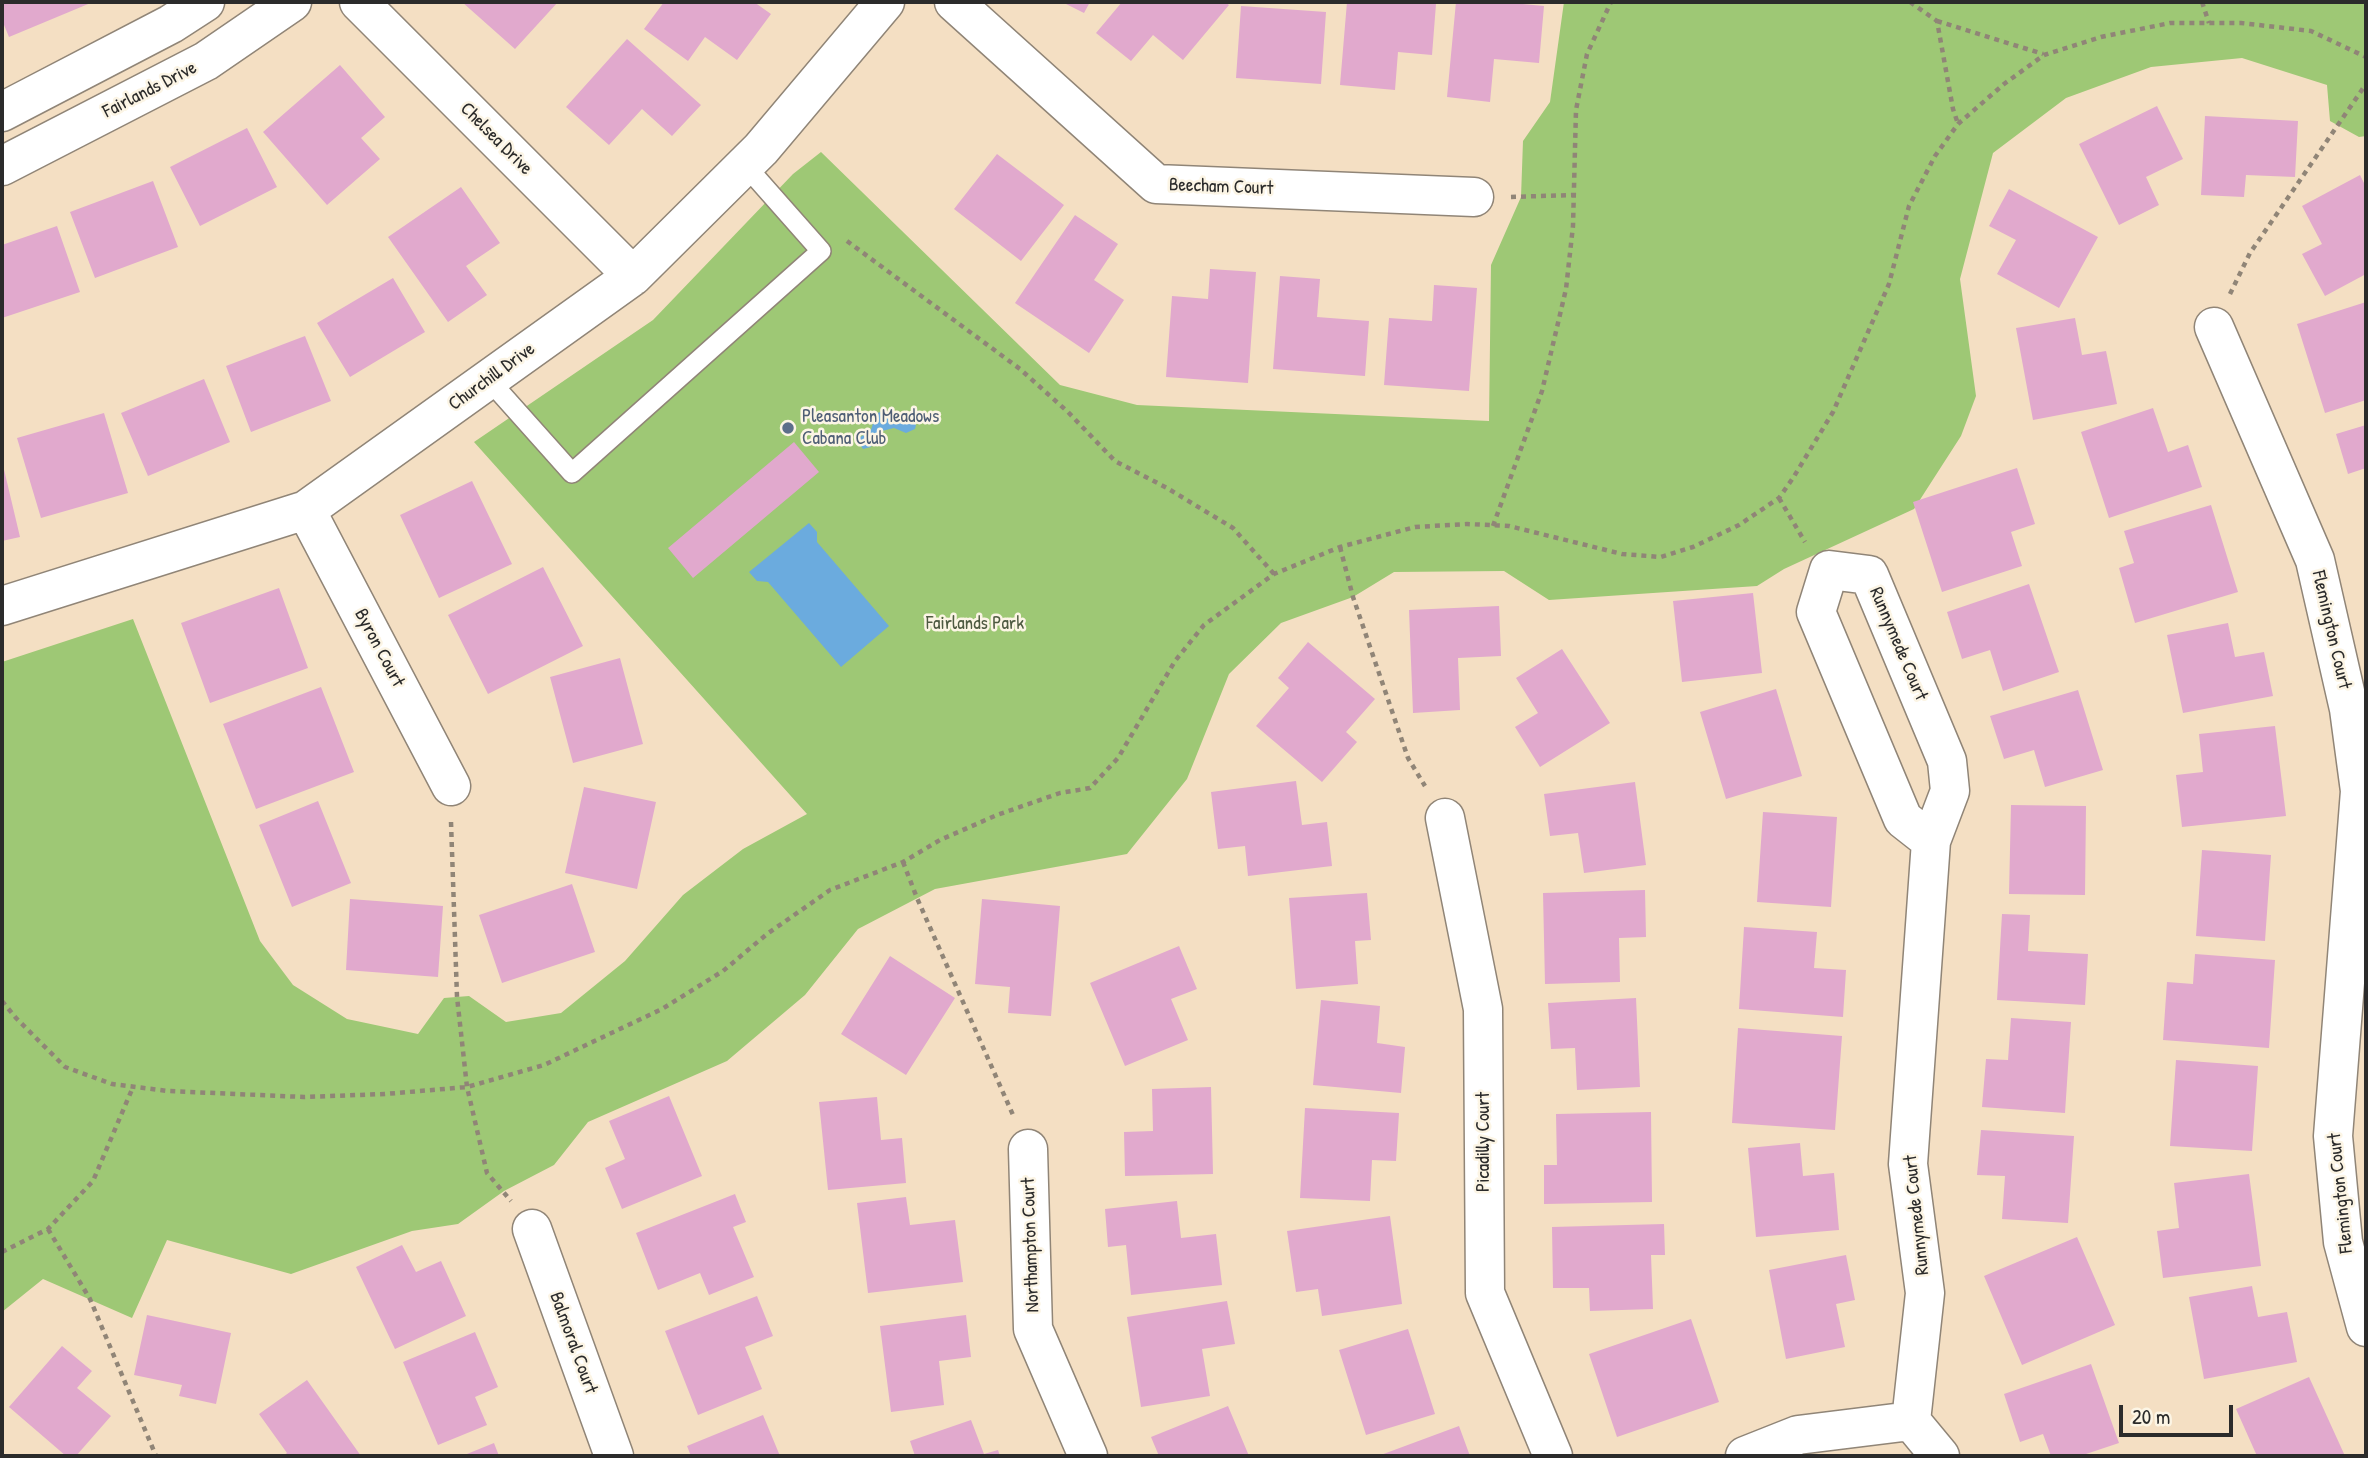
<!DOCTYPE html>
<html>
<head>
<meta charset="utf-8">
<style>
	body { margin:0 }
	#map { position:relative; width:2368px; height:1458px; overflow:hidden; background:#f4dfc3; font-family:"Patrick Hand",sans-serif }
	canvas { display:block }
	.frame { position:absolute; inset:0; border:4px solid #2b2b2b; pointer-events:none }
	.scale { position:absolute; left:2119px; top:1405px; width:114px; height:32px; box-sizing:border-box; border:4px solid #2b2b2b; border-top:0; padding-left:9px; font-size:21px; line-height:24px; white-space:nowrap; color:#2b2b2b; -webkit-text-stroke:5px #fcf5e5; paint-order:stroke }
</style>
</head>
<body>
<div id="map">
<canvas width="2368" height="1458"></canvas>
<div class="frame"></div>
<div class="scale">20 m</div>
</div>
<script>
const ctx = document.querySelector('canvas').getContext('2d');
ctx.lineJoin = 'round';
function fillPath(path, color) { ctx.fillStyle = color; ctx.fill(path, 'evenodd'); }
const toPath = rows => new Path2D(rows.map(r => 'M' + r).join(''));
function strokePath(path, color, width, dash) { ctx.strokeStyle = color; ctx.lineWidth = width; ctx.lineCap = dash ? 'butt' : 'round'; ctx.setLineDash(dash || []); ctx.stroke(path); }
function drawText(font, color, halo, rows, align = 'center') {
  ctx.font = font + ' "Patrick Hand",sans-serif'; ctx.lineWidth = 5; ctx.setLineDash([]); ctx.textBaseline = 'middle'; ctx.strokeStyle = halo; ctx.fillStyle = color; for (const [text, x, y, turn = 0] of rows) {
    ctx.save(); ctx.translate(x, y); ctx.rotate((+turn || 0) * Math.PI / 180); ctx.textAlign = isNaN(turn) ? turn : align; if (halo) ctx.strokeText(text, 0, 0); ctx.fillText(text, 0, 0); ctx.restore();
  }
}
const green = toPath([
	[1564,2,2366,2,2366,136,2359,137,2330,121,2327,85,2242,58,2151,67,2066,98,1993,153,1960,279,1976,396,1961,436,1914,509,1784,569,1757,586,1549,600,1504,571,1394,572,1353,597,1281,623,1229,674,1187,779,1127,854,935,889,858,929,805,995,727,1061,588,1122,554,1165,504,1191,458,1224,412,1231,291,1274,167,1240,132,1318,43,1279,2,1312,2,662,133,619,260,941,293,985,347,1019,418,1034,444,998,469,996,506,1022,561,1013,625,961,683,895,743,849,807,814,474,442,653,320,793,174,821,152,1060,385,1137,405,1489,421,1491,265,1521,197,1523,141,1550,102]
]);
const water = toPath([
	[880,412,887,412,897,421,911,419,916,425,915,429,906,433,894,428,878,432,874,436,871,447,863,449,859,443,859,438,871,430,876,414],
	[809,523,817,532,817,542,889,626,841,667,768,582,757,581,749,572]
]);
const building = toPath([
	[2,2,93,2,9,37,2,20],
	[462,2,558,2,515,49],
	[664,2,754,2,771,14,737,60,705,37,688,61,644,29],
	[1062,2,1090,2,1084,13],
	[1122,2,1225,2,1229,5,1183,60,1153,35,1131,61,1096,33],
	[1347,2,1404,2,1436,4,1432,55,1398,52,1395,90,1340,85],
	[1456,2,1501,2,1544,6,1539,63,1494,59,1490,102,1447,97],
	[1241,6,1326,12,1321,84,1236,78],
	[627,39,701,105,672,136,642,109,609,145,566,107],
	[340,65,385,117,361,138,380,159,327,205,263,132],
	[2157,106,2183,159,2146,177,2159,205,2119,225,2079,144],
	[2205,116,2298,121,2295,177,2246,175,2244,197,2201,195],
	[247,128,277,187,200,226,170,167],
	[997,154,1064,205,1021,261,954,209],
	[2360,175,2366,187,2366,274,2325,296,2302,254,2322,244,2302,206],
	[153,181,178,247,95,278,70,212],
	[461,187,500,243,466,266,487,295,448,322,388,237],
	[2009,189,2098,237,2059,308,1997,274,2016,240,1989,226],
	[1075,215,1118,244,1094,280,1124,300,1089,353,1015,303],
	[57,226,80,292,2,318,2,245],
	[1210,269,1256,272,1248,383,1166,377,1172,296,1208,299],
	[1280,276,1320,279,1317,317,1369,321,1365,376,1273,369],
	[393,278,425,332,350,377,317,323],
	[1434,285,1477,288,1469,391,1384,385,1389,318,1432,321],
	[2366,302,2366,400,2325,413,2297,324],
	[2075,318,2082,355,2106,351,2117,404,2033,420,2016,328],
	[305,336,331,401,251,432,226,366],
	[204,379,230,442,148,476,121,413],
	[2153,408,2168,452,2188,445,2202,487,2109,518,2081,432],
	[104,413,128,493,41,518,17,438],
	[2366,425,2366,468,2348,474,2336,434],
	[794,442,819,472,693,578,668,548],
	[2,461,20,537,2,541],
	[2017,468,2035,524,2011,532,2022,566,1942,592,1913,502],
	[472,481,512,564,439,598,400,515],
	[2211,505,2238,592,2135,623,2119,568,2134,563,2124,531],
	[543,567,583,646,488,694,448,615],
	[2029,584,2059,672,2003,691,1990,650,1962,659,1947,612],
	[279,588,308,668,210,703,181,623],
	[1753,593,1762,673,1682,682,1673,601],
	[1499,606,1501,656,1458,658,1460,710,1413,713,1409,610],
	[2228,623,2235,657,2264,652,2273,696,2183,713,2167,635],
	[1308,642,1375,699,1346,732,1357,742,1322,782,1256,726,1289,688,1278,678],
	[1562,649,1610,723,1540,767,1515,727,1538,713,1516,678],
	[620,658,643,744,573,763,550,677],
	[321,687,354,772,256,809,223,724],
	[1776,689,1802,776,1726,799,1700,712],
	[2078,690,2103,770,2045,787,2034,750,2004,759,1990,716],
	[2275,726,2286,816,2182,827,2176,775,2203,772,2199,734],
	[1296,781,1302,825,1327,822,1332,866,1248,876,1245,846,1218,849,1211,792],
	[1635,782,1646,865,1584,873,1578,833,1550,836,1544,794],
	[584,787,656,802,637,889,565,873],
	[318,801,351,883,292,907,259,825],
	[2011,805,2086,806,2085,895,2009,894],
	[1763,812,1837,817,1831,907,1757,902],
	[2202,850,2271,855,2265,941,2196,936],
	[572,884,595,952,502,983,479,915],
	[1645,890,1646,937,1619,938,1620,982,1545,984,1543,893],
	[1367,893,1371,940,1355,941,1358,984,1296,989,1289,898],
	[350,899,443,906,438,977,346,970],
	[982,899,1060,906,1051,1016,1008,1013,1010,987,975,984],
	[2002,914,2030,915,2028,951,2088,954,2085,1005,1997,1000],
	[1744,927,1817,932,1814,968,1846,970,1843,1017,1739,1009],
	[1179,946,1197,989,1171,999,1188,1040,1125,1066,1090,983],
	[2195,954,2275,960,2269,1048,2163,1040,2167,982,2193,984],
	[890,956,955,998,906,1075,841,1034],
	[1636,998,1640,1087,1577,1090,1575,1048,1551,1049,1548,1003],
	[1321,1000,1380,1006,1377,1043,1405,1047,1401,1093,1313,1085],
	[2011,1018,2071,1022,2065,1113,1982,1107,1986,1059,2008,1060],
	[1738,1028,1842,1036,1835,1130,1732,1123],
	[2176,1060,2258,1066,2252,1151,2170,1146],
	[1211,1087,1213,1174,1125,1176,1124,1132,1153,1131,1152,1089],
	[669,1096,702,1176,622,1209,605,1168,625,1159,609,1121],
	[877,1097,881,1140,902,1138,906,1183,828,1190,819,1102],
	[1305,1108,1399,1113,1396,1161,1372,1160,1370,1201,1300,1198],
	[1651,1112,1652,1202,1544,1204,1544,1165,1557,1165,1556,1114],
	[1981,1130,2074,1136,2068,1223,2002,1219,2005,1176,1977,1175],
	[1800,1143,1803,1176,1834,1173,1839,1230,1756,1237,1748,1148],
	[2249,1174,2261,1266,2163,1278,2157,1231,2179,1228,2174,1183],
	[735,1194,746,1222,733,1227,754,1277,709,1295,700,1273,658,1290,636,1233],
	[906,1197,910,1225,955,1220,963,1282,868,1293,857,1203],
	[1177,1201,1181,1238,1216,1234,1222,1285,1131,1295,1126,1245,1108,1247,1105,1209],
	[1390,1216,1402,1304,1322,1316,1318,1289,1296,1292,1287,1231],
	[1664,1224,1665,1255,1651,1255,1653,1309,1590,1311,1589,1288,1553,1288,1552,1227],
	[2077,1237,2115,1325,2022,1365,1984,1276],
	[402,1245,416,1272,441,1261,466,1316,395,1349,356,1267],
	[1846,1255,1855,1300,1836,1304,1845,1347,1786,1359,1769,1270],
	[2252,1286,2258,1317,2287,1312,2297,1362,2204,1379,2189,1297],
	[757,1296,773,1336,745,1347,762,1389,698,1415,665,1331],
	[1227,1301,1235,1344,1202,1349,1210,1396,1141,1407,1127,1317],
	[147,1315,231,1333,216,1404,179,1396,182,1385,134,1375],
	[966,1315,971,1357,939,1361,944,1405,891,1412,880,1326],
	[1691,1319,1719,1402,1617,1437,1589,1354],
	[1408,1329,1435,1414,1366,1435,1339,1350],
	[475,1332,498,1387,475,1397,487,1425,438,1445,403,1362],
	[62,1346,92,1371,77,1388,111,1416,76,1456,66,1456,9,1407],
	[2091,1364,2119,1443,2080,1456,2051,1456,2043,1434,2020,1442,2004,1394],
	[2309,1377,2345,1456,2257,1456,2236,1409],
	[307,1380,361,1456,283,1456,287,1453,259,1414],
	[1228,1406,1249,1456,1159,1456,1151,1437],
	[763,1415,780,1456,691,1456,687,1446],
	[971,1420,984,1454,998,1450,1000,1456,915,1456,910,1441],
	[1459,1426,1470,1456,1378,1456],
	[494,1443,499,1456,462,1456]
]);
const path = toPath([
	[1910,2,1937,21,1953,109,1958,124],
	[2202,2,2209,23],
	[1937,21,2043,54],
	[1511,197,1573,195],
	[847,241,1020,369,1068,412,1115,461,1167,488,1233,528,1274,574],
	[2230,294,2250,253,2366,84],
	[1779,498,1805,542],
	[1493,526,1542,391,1566,289,1573,226,1576,110,1587,54,1611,2],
	[1340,547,1353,597,1408,758,1425,786],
	[451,822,457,997,467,1087,487,1173,511,1201],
	[903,862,917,898,1013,1115],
	[2,1001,16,1018,65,1067,112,1084,168,1091,304,1097,385,1094,467,1087,544,1065,662,1009,723,971,767,934,830,890,903,862,940,840,997,815,1060,793,1090,788,1118,758,1175,661,1204,625,1274,574,1340,547,1415,527,1467,524,1509,526,1622,554,1661,557,1693,547,1739,525,1779,498,1793,478,1833,412,1889,284,1909,206,1935,156,1958,124,2004,84,2044,55,2101,37,2170,23,2241,23,2311,31,2366,57],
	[48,1229,90,1299,156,1456],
	[2,1252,48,1229,93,1181,133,1087]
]);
const lane = toPath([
	[489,380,572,473,821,251,745,165]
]);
const street = toPath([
	[359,2,633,276],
	[954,2,1156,184,1474,197],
	[2,112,171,24,205,2],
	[2,166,206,61,292,2],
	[2214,327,2315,560,2349,709,2360,791,2333,1136,2343,1242,2366,1327],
	[306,510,451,786],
	[2,606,306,510,633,276,761,149,885,2],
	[1445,818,1483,1009,1485,1293,1553,1456],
	[1028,1149,1033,1329,1088,1456],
	[532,1229,614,1456],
	[1911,1421,1925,1293,1908,1164,1931,841,1950,791,1947,761,1869,575,1829,570,1816,612,1903,819,1931,841],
	[1911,1421,1940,1456],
	[1745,1456,1798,1435,1911,1421]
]);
const markers = [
	[788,428,7,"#5c6f8a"]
];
const streetNames = [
	["Fairlands Drive",150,90,-27],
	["Chelsea Drive",496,139,45],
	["Beecham Court",1221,187,2],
	["Churchill Drive",492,377,-36],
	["Flemington Court",2331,630,77],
	["Runnymede Court",1898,644,67],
	["Byron Court",379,648,62],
	["Picadilly Court",1484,1142,-90],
	["Flemington Court",2341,1193,-96],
	["Runnymede Court",1917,1215,-96],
	["Northampton Court",1031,1245,-92],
	["Balmoral Court",573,1343,70]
];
const serviceNames = [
	["Pleasanton Meadows",802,417],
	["Cabana Club",802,439]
];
const parkNames = [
	["Fairlands Park",975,624]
];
fillPath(green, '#9ec875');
fillPath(water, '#6babde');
fillPath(building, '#e1a9cd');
strokePath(lane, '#908577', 22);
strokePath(street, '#908577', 41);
strokePath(path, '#908577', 4.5, [5, 5]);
strokePath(lane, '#fff', 19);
strokePath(street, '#fff', 38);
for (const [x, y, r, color] of markers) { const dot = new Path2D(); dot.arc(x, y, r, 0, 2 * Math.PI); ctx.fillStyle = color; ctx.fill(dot); strokePath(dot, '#fcf5e5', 2.5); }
drawText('19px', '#2b2b2b', '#fcf5e5', streetNames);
drawText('19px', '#4e5e75', '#fcf5e5', serviceNames, 'left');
drawText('19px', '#4e5a41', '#fcf5e5', parkNames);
</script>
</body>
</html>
